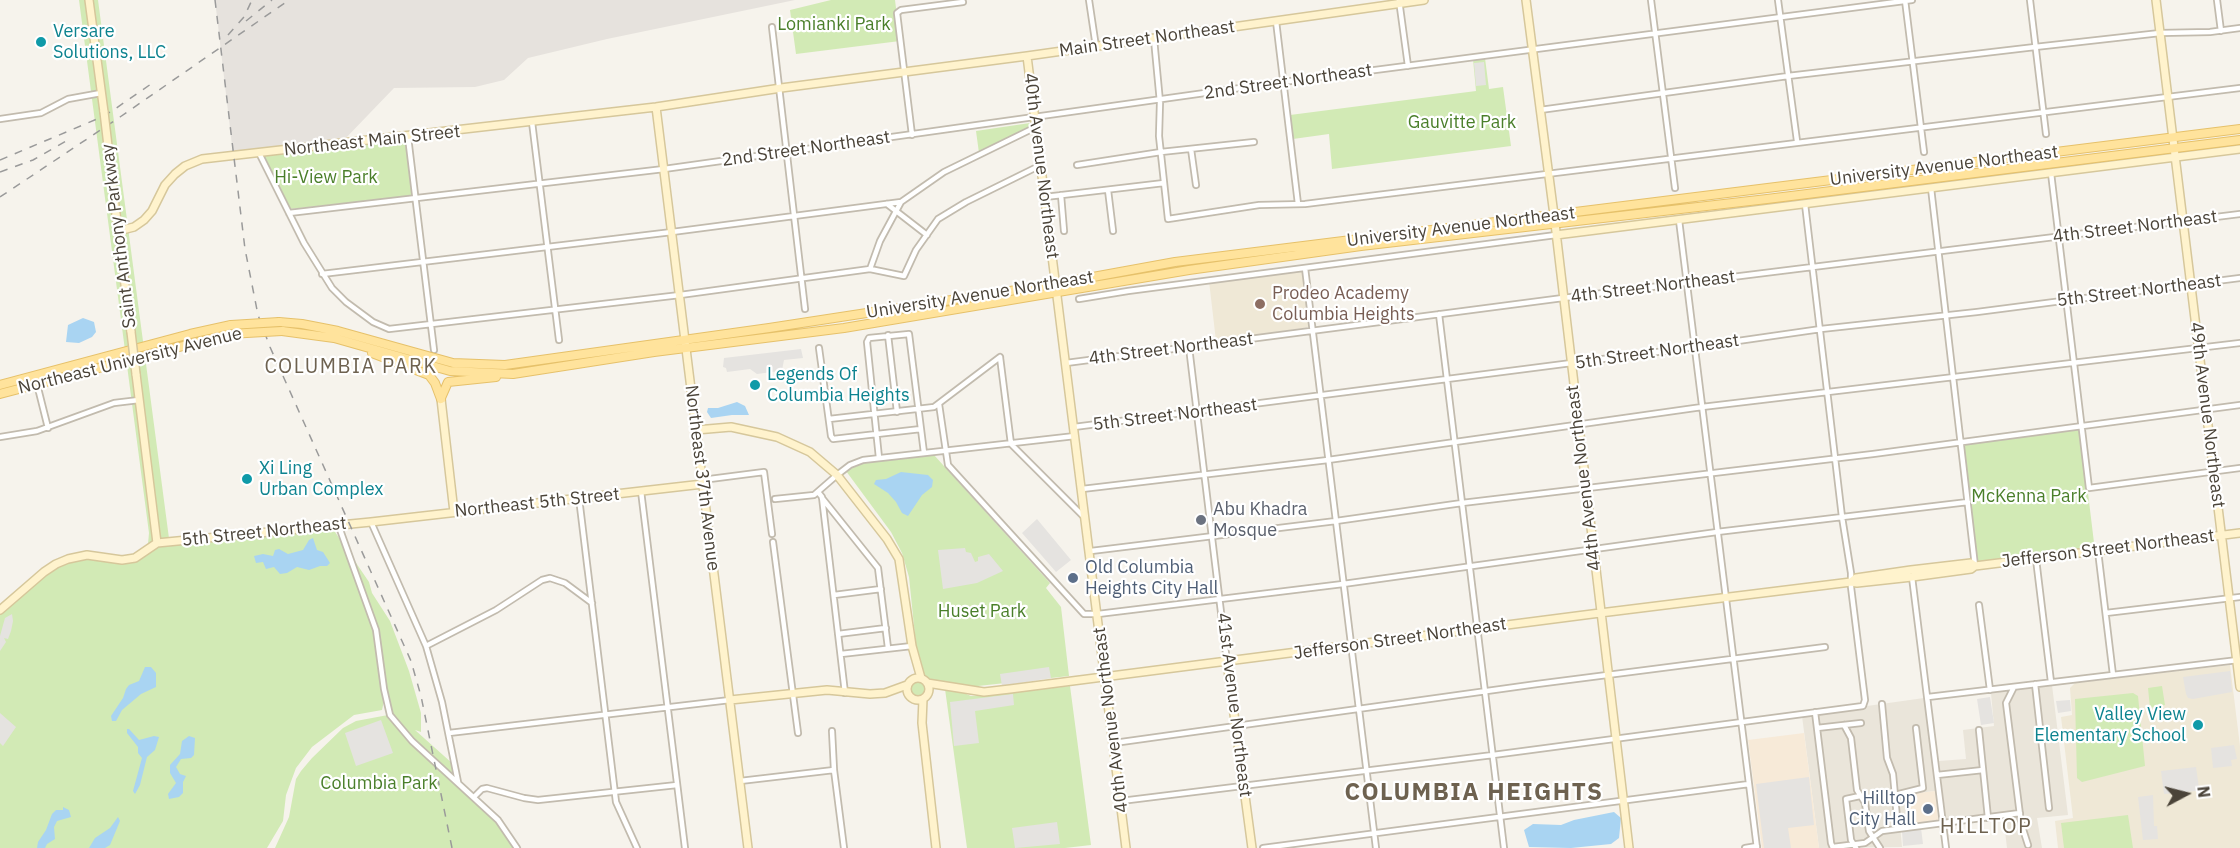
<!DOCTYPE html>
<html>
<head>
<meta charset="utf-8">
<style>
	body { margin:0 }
	#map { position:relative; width:2240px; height:848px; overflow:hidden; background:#f6f3ec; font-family:"IBM Plex Sans",sans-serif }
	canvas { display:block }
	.north { position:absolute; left:2156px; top:764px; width:60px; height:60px; -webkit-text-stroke:4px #fff; paint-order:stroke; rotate:83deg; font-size:16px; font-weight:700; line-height:24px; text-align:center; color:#4b4439 }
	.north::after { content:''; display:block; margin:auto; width:21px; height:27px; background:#4b4439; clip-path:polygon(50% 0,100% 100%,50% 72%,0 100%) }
</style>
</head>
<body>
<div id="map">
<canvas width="2240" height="848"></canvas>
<div class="north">N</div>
</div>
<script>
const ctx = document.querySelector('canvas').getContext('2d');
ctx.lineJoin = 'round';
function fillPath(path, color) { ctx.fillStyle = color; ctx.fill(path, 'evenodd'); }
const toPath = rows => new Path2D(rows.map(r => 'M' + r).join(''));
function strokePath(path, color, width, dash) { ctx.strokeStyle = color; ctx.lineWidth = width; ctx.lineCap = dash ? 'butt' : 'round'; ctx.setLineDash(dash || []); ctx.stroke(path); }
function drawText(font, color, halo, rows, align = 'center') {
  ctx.font = font + ' "IBM Plex Sans",sans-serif'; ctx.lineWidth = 4.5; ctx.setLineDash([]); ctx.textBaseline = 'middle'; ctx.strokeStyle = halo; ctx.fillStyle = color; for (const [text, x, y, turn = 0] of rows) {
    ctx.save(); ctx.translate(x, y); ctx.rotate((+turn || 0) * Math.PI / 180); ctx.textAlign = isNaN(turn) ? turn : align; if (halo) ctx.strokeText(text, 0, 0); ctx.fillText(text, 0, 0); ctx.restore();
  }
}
const residential = toPath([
	[2052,685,2068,815,2037,818,2042,848,2007,848,2003,814,1946,820,1939,761,1966,759,1963,730,1994,726,1991,693],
	[1924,698,1936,791,1908,794,1910,824,1900,825,1902,847,1819,848,1802,716,1865,708,1867,706]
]);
const commercial = toPath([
	[1804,733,1819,848,1762,848,1748,740],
	[1936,791,1938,820,1910,824,1908,794]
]);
const industrial = toPath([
	[215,0,795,0,607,39,528,58,504,80,475,87,394,88,343,141,233,154]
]);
const education = toPath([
	[1303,270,1310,327,1216,341,1209,281],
	[2230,665,2240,746,2240,848,2058,848,2055,821,2073,818,2061,717,2072,715,2070,688,2075,683]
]);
const green = toPath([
	[79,0,98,0,170,546,327,528,333,529,369,582,372,593,390,621,409,671,421,713,421,732,415,730,453,764,459,788,493,818,514,848,275,848,289,817,296,779,301,771,312,758,343,728,356,721,388,715,387,687,382,710,354,715,312,747,296,768,286,795,283,821,267,848,0,848,0,614,51,570,64,563,81,558,134,561,147,555,149,533],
	[831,0,895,0,900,41,796,54,790,10],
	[1485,58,1489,89,1503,87,1511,146,1332,169,1329,134,1293,139,1290,115,1476,91,1473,59],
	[1030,123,1030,128,979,153,976,131],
	[405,141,412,196,290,209,264,156],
	[2080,427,2095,551,1978,567,1964,443],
	[934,455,1050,583,1046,588,1061,607,1069,676,969,687,949,683,935,683,928,682,924,677,917,655,909,577,902,553,891,532,846,471,868,461],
	'909 689a9 9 0 1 1 18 0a9 9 0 1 1-18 0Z',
	[1070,686,1091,845,1065,848,967,848,945,689,954,689,971,696,985,696],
	[2162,686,2165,705,2150,708,2148,688],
	[2133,693,2138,696,2145,766,2082,782,2077,778,2075,699],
	[2128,815,2133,848,2064,848,2061,823]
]);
const parking = toPath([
	[1484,62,1486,85,1476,86,1474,63],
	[801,349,803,358,784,360,782,370,779,371,757,374,750,369,727,372,726,368,723,367,724,358],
	[1037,519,1071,560,1056,572,1022,533],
	[965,548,966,552,971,553,975,562,978,561,978,557,989,554,1003,571,977,583,943,589,938,550],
	[12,614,13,621,11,631,8,639,4,638,6,642,0,651,0,636,5,618],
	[1049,667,1051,678,1002,686,1000,674],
	[2230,671,2232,692,2193,699,2188,698,2186,694,2183,677],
	[1013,694,1014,705,975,711,979,743,954,746,950,702],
	[1990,697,1994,723,1981,725,1977,699],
	[2070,700,2071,711,2058,713,2056,701],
	[0,713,16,727,3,746,0,743],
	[381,720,393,753,356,766,345,733],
	[2234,745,2237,759,2231,760,2232,766,2213,768,2211,748],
	[2196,767,2199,788,2196,791,2164,794,2161,771],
	[1809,777,1814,825,1788,828,1791,848,1764,848,1756,784],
	[2153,795,2154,826,2157,826,2158,839,2143,840,2138,797],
	[1057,822,1060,844,1015,848,1012,828],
	[1921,828,1923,844,1903,846,1902,831]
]);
const water = toPath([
	[83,318,94,322,96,332,92,337,79,343,66,342,68,325],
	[737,402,745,406,749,415,732,415,711,418,707,412,708,408,718,408],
	[901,472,928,475,933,480,932,487,922,495,908,516,902,513,896,502,888,493,874,484,876,480,886,479],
	[313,538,317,550,323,552,330,563,327,566,320,566,309,570,297,567,287,573,280,574,274,567,266,569,263,562,256,563,254,556,263,554,273,556,275,550,279,549,288,554,303,550,309,540],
	[145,667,151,667,156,673,156,687,141,694,122,710,116,721,112,721,111,716,123,698,126,689,129,685,139,681],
	[127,729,129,729,139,740,154,736,159,737,155,750,147,757,140,785,135,794,133,791,142,758,138,753,138,747,127,733],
	[189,736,195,738,194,755,191,758,181,759,176,767,180,774,186,776,183,782,183,793,179,797,169,799,168,794,176,783,170,773,170,765,180,754,182,741],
	[63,807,69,810,71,817,57,821,54,827,55,839,47,844,45,848,37,848,38,842,46,830,52,814,56,810,63,810],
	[1614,812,1621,818,1619,838,1611,844,1571,848,1529,847,1524,830,1533,824,1561,825,1574,820],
	[118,817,120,821,110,845,105,848,89,848,95,838,110,828]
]);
const street = toPath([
	[1089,0,1096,47],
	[1399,0,1408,66],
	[1651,0,1675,188],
	[1778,0,1797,141],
	[1905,0,1924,152],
	[2030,0,2046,134],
	[2217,0,2221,31],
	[1276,21,1298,204],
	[772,27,805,309],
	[1154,39,1160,102,1159,136,1168,219,1259,205,1305,204,2240,88],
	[1540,110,1788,76,2035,47,2160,33,2210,32,2240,28],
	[0,119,41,113,68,99,101,93],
	[532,122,559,340],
	[912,135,897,13,901,10,963,2],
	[408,137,434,350],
	[1191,149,1196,185],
	[259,153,304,243,332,288,346,302,373,322,389,329,680,295,870,269,904,276,916,250,938,219,966,202,1041,165],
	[1077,165,1161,152,1254,142],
	[2051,173,2089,488,2240,468],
	[1931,188,1975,566],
	[1108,190,1113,231],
	[1061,195,1064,231],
	[1045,197,1164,183],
	[887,204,927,235],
	[289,213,664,169,1283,82,1912,0],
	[1679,220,1757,848],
	[1305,268,1376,848],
	[870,269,880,241,901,202,944,172,1036,127],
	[322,274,672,232,901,202],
	[1079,299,1128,291,1556,235],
	[1439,314,1504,848],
	[888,335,897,412],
	[1189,347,1227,662],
	[819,348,831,436,833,439,921,429],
	[1000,357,1011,444,1083,516],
	[1066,363,1563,298,2240,214],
	[37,384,48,428],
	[939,404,948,465,1084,614,1098,614,1343,584,1717,532,1968,502],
	[829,419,934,407,1000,357],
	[1074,427,1696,347,1821,329,1977,312,2240,278],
	[0,437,37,431,114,403,139,400],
	[879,458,867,342,869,338,909,334,924,453],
	[702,480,764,472,772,534],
	[1082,489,1328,460,1702,407,2240,343],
	[641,491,685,848],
	[818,492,822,497,845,693],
	[579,498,616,802,637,848],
	[822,498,878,568,888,648],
	[775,499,814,495,837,475,850,465,863,460,1075,436],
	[371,522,426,646,442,702,458,782],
	[338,524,376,630,384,689,390,715,412,741,498,820,517,848],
	[773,542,798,733],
	[1091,551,1336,521,1462,503,1873,454,2240,405],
	[2098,551,2113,675],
	[2036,559,2051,682],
	[1912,577,1946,848],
	[834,595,881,589],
	[1979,605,1990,690],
	[2106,613,2240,597],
	[838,634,886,628],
	[426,646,496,610,542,580,550,578,565,583,592,603],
	[841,654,912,646],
	[2035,684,2049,808],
	[2014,687,2006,703,2021,823,2028,845],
	[1928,697,2238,660],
	[1882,704,1887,758,1893,774,1898,829],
	[1815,712,1831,843,1833,848],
	[1844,725,1851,738,1857,790,1865,803,1869,831,1880,848],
	[1817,728,1861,723],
	[1979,730,1988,818],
	[832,731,834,770,844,848],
	[449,733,730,700],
	[1114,743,1537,684,1825,647],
	[1937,775,1983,770],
	[740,781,834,770],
	[1895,795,1923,788,1916,728],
	[474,797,482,789,487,788,524,798,538,800,677,785],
	[1121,801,1493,755,1863,706,1865,700,1851,587,1851,573,1842,517,1805,204],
	[1833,847,1865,843,1882,831,2020,813],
	[1263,848,1749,784],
	[1745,848,1757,846],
	[1856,848,1851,840,1846,799,1860,796]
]);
const secondary = toPath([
	[89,0,104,112],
	[1526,0,1554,215,1629,848],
	[2156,0,2240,687],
	[1027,56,1126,848],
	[656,107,748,848],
	[116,214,131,332],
	[118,231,134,227,144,220,152,211,165,185,175,174,185,166,202,159,656,107,781,88,1027,56,1424,0],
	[1556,235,2240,149],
	[136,374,157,543],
	[441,399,454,512],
	[696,430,731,427,777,437,810,452,837,475,887,539,899,559,912,646,921,678],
	[157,543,371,522,703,484],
	[1851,582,1856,578,1911,570,1971,563,1975,566],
	[0,610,44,572,56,564,68,559,87,555,122,560,135,558,157,543],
	[1227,662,1252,848],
	'907 689a11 11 0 1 1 22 0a11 11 0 1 1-22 0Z',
	[927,683,984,692,1010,689,1600,613,1851,582,1857,583,1912,577,1971,569,1975,566,2240,533],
	[923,699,922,723,936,848],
	[730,700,827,690,870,694,885,693,907,685]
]);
const primary = toPath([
	[279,322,302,324,338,331,453,363,505,365,769,328,1049,285,1175,262,2240,129],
	[282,331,334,338,450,371,513,374,654,352,844,328,1189,270,1361,246,1767,199,2240,140],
	[372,353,429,375,435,383,441,399],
	[0,385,190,334,231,325],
	[0,394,229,334],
	[441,398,448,382,496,377]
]);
const rail = toPath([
	[215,0,245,249,258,315,270,347,411,661,421,696,452,848],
	[246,21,272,0],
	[228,35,244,17,252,0],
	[0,160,97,119,112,111,151,84],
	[0,172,33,160,68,140],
	[0,197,120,117,289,0]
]);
const secondaryBridge = toPath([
	[104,112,116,214],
	[131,332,136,374]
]);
const primaryBridge = toPath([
	[231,325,279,322],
	[229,334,282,331]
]);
const markers = [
	[41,42,6,"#0f9aa8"],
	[1260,304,6,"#8d6e63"],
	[755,385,6,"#0f9aa8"],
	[247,479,6,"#0f9aa8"],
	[1201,520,6,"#6b7280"],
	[1073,578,6,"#5c6f8a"],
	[2198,725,6,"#0f9aa8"],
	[1928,809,6,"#5c6f8a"]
];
const parkNames = [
	["Lomianki Park",834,25],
	["Gauvitte Park",1462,123],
	["Hi-View Park",326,178],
	["McKenna Park",2029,497],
	["Huset Park",982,612],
	["Columbia Park",379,784]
];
const cultureNames = [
	["Versare",53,32],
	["Solutions, LLC",53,53],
	["Legends Of",767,375],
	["Columbia Heights",767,396],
	["Xi Ling",259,469],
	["Urban Complex",259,490],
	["Valley View",2186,715,"right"],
	["Elementary School",2186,736,"right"]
];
const streetNames = [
	["Main Street Northeast",1147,39,-8],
	["2nd Street Northeast",1288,82,-8],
	["Northeast Main Street",372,141,-6],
	["2nd Street Northeast",806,149,-8],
	["40th Avenue Northeast",1041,166,83],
	["University Avenue Northeast",1944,166,-7],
	["University Avenue Northeast",1461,227,-7],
	["4th Street Northeast",2135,227,-7],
	["Saint Anthony Parkway",119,236,-97],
	["4th Street Northeast",1653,287,-7],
	["5th Street Northeast",2139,291,-7],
	["University Avenue Northeast",980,295,-9],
	["4th Street Northeast",1171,349,-7],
	["5th Street Northeast",1657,352,-8],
	["Northeast University Avenue",130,361,-14],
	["5th Street Northeast",1175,415,-7],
	["49th Avenue Northeast",2207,415,83],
	["Northeast 37th Avenue",702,478,83],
	["44th Avenue Northeast",1584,478,-97],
	["Northeast 5th Street",537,503,-6],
	["5th Street Northeast",264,532,-6],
	["Jefferson Street Northeast",2108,549,-7],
	["Jefferson Street Northeast",1400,639,-8],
	["41st Avenue Northeast",1234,705,83],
	["40th Avenue Northeast",1111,720,-97]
];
const educationNames = [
	["Prodeo Academy",1272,294],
	["Columbia Heights",1272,315]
];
const worshipNames = [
	["Abu Khadra",1213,510],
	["Mosque",1213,531]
];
const serviceNames = [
	["Old Columbia",1085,568],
	["Heights City Hall",1085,589],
	["Hilltop",1916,799,"right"],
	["City Hall",1916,820,"right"]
];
const neighbourhoodNames = [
	["COLUMBIA PARK",351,367]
];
const quarterNames = [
	["HILLTOP",1986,827]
];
const districtNames = [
	["COLUMBIA HEIGHTS",1474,793]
];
fillPath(residential, '#eae5da');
fillPath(commercial, '#f7ead8');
fillPath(industrial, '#e6e2dd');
fillPath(education, '#efe8d6');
fillPath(green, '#d2eab5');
fillPath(parking, '#e5e3e0');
fillPath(water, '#a9d4f2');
strokePath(street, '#c2bbae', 8);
strokePath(secondary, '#d6c79b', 10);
strokePath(primary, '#e6c16a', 10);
strokePath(street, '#fff', 4.5);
strokePath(secondary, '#fff3cd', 7);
strokePath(primary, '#ffe39c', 8);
strokePath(rail, '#9a9a9a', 1.5, [8, 8]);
strokePath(secondaryBridge, '#d6c79b', 10, []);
strokePath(primaryBridge, '#e6c16a', 10, []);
strokePath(secondaryBridge, '#fff3cd', 7);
strokePath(primaryBridge, '#ffe39c', 8);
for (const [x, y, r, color] of markers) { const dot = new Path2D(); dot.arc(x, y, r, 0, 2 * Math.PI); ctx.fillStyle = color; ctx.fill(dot); strokePath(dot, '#fff', 2); }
drawText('18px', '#4a7f2a', '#fff', parkNames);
drawText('18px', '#0d838f', '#fff', cultureNames, 'left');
drawText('18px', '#4b4439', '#fff', streetNames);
drawText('18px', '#785e54', '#fff', educationNames, 'left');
drawText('18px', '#5b616d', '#fff', worshipNames, 'left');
drawText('18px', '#4e5e75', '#fff', serviceNames, 'left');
ctx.letterSpacing = '1.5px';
drawText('20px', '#6e6250', '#fff', neighbourhoodNames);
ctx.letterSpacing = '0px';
ctx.letterSpacing = '1.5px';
drawText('21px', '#6e6250', '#fff', quarterNames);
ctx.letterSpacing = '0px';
ctx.letterSpacing = '1.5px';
drawText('bold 24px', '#6e6250', '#fff', districtNames);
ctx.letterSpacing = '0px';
</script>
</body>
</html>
